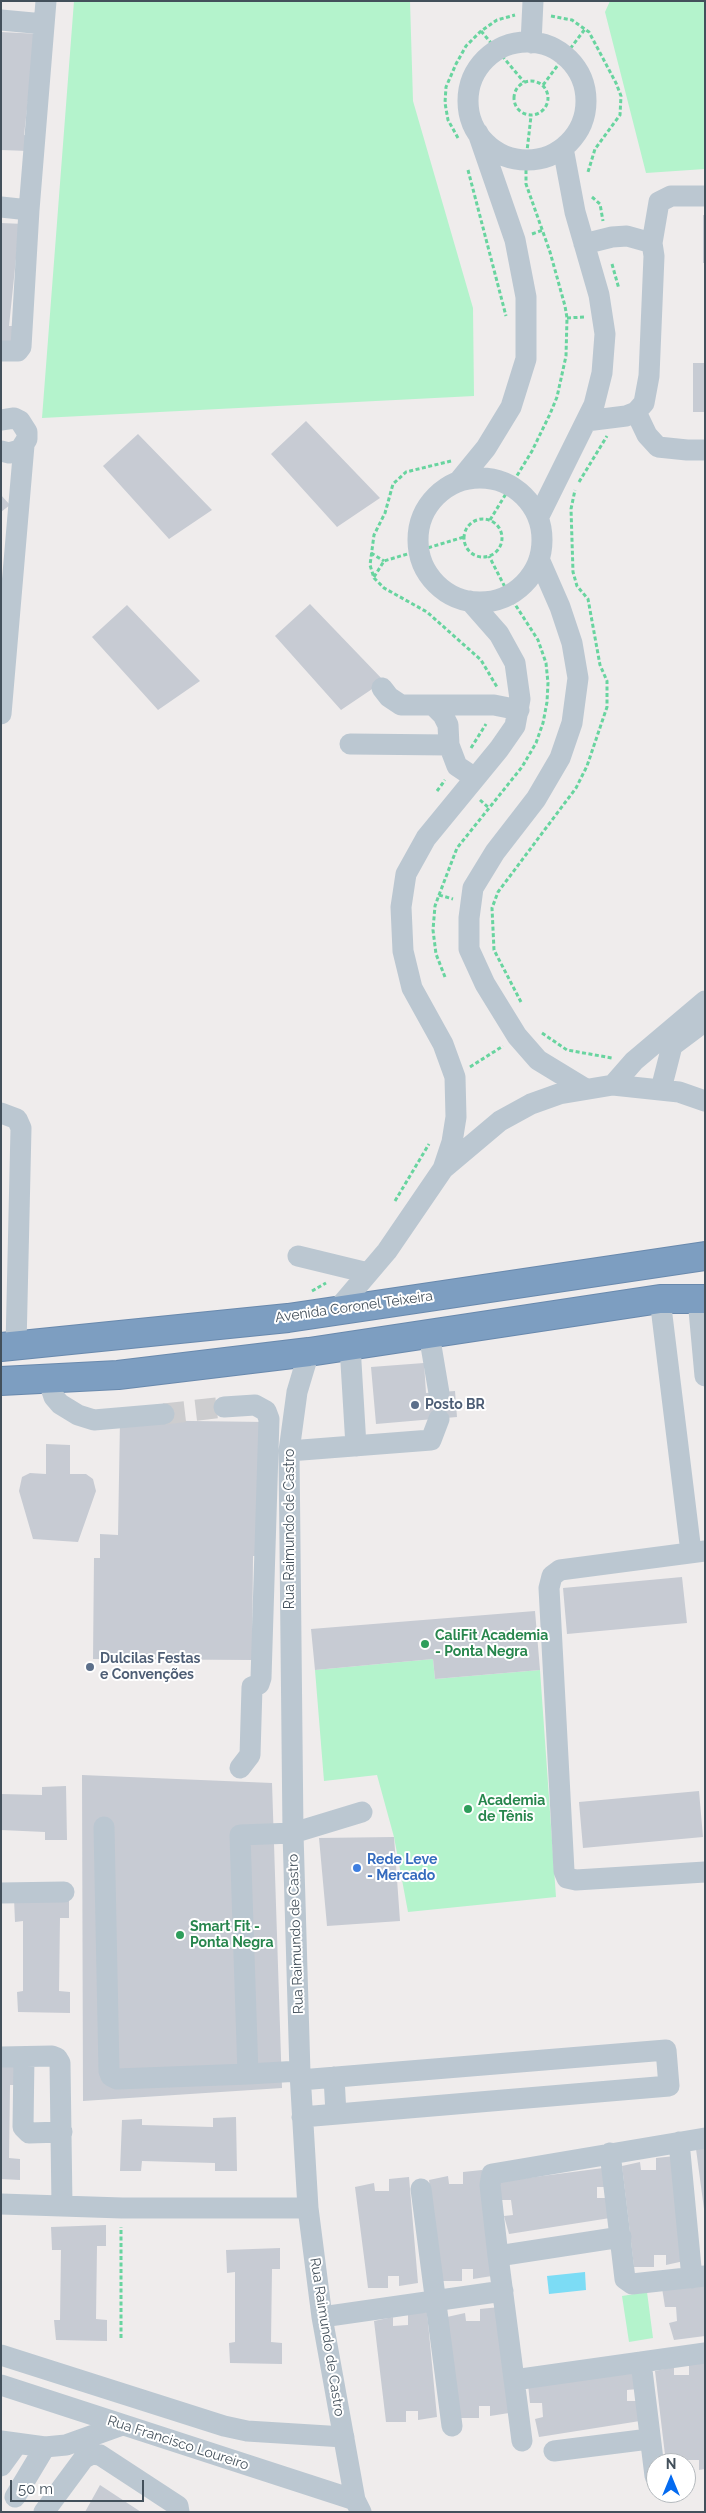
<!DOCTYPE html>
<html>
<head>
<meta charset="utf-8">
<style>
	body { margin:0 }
	#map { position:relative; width:706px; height:2513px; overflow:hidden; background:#efecec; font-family:Raleway,sans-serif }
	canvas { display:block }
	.frame { position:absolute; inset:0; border:2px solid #43505b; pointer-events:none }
	.north { position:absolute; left:646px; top:2453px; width:50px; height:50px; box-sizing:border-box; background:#fff; border:1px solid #b4b9bd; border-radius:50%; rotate:0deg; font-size:14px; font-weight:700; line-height:20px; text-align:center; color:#43505b }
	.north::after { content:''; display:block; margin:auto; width:18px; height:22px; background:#056bf0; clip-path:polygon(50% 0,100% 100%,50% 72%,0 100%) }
	.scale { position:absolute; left:10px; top:2480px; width:134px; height:22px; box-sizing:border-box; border:2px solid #43505b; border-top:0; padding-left:6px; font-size:15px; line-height:18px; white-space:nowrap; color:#43505b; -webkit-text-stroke:4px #fff; paint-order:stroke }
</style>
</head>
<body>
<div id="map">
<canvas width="706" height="2513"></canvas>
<div class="frame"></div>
<div class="north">N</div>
<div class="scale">50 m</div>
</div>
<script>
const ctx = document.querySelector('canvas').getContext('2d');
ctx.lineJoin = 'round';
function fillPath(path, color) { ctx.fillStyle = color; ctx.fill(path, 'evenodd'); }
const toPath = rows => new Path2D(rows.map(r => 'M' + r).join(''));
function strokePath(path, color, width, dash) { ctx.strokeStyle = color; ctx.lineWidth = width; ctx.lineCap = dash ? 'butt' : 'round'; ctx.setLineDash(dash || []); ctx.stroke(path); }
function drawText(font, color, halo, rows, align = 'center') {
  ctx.font = font + ' Raleway,sans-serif'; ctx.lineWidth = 4; ctx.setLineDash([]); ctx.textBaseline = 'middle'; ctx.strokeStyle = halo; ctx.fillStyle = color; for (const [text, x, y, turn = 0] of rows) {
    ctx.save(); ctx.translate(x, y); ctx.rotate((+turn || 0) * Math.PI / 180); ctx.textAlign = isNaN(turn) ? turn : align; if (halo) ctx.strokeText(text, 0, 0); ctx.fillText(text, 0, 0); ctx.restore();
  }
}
const green = toPath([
	[74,1,410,1,413,101,473,308,474,396,42,418],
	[610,1,705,1,705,169,646,173,605,12],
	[433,1659,435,1679,540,1670,556,1897,408,1912,394,1837,377,1775,324,1781,315,1670],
	[647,2292,653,2338,629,2342,622,2296]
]);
const water = toPath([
	[585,2272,586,2290,549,2294,547,2276]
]);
const building = toPath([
	[1,32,40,34,34,48,24,135,30,136,28,151,1,150],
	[703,215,705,215,705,263,703,263],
	[1,223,24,224,18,239,9,326,14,326,12,342,1,341],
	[693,363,705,363,705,412,693,412],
	[306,421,380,498,337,527,271,454],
	[138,434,212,510,169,539,103,466],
	[1,495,10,505,1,512],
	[310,604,384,681,341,710,275,636],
	[127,605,200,681,158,710,92,637],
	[424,1363,426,1393,455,1391,457,1417,376,1424,371,1367],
	[120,1420,265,1422,263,1556,253,1556,252,1660,93,1659,94,1558,100,1558,100,1534,118,1535],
	[46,1444,70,1445,70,1474,86,1474,93,1479,96,1491,78,1542,33,1539,19,1491,22,1477,30,1473,46,1474],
	[682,1577,687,1623,567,1634,563,1588],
	[535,1611,540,1670,435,1679,433,1659,315,1670,311,1629],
	[82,1775,272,1783,282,2088,83,2101],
	[66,1786,67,1840,45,1840,45,1832,1,1830,1,1794,42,1795,42,1787],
	[699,1791,703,1837,583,1848,579,1802],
	[394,1837,400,1921,327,1926,319,1838],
	[69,1897,69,1918,60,1918,59,1991,70,1992,70,2013,18,2012,17,1992,23,1991,23,1921,15,1922,14,1898],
	[19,2063,19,2085,10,2085,9,2158,20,2159,20,2180,1,2179,1,2064],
	[236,2117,237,2171,215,2171,215,2163,142,2161,141,2171,120,2171,122,2120,142,2119,142,2125,213,2127,213,2118],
	[705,2147,705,2209,704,2209,696,2149],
	[675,2156,684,2261,666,2265,666,2255,654,2255,654,2267,634,2267,622,2166,640,2162,641,2170,656,2170,656,2158],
	[603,2168,607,2187,597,2187,597,2198,609,2198,610,2218,509,2234,504,2216,513,2215,511,2200,500,2200,497,2182],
	[482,2170,492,2276,473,2279,473,2269,462,2269,462,2281,441,2281,429,2180,448,2176,449,2184,463,2184,463,2172],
	[409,2177,418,2283,399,2286,399,2276,388,2276,388,2288,368,2288,355,2187,374,2183,375,2191,389,2191,389,2179],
	[106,2225,106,2246,97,2246,96,2319,107,2320,107,2341,56,2340,54,2320,60,2320,61,2250,52,2250,51,2227],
	[280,2248,280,2269,272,2269,271,2342,282,2343,282,2364,230,2363,229,2343,235,2342,235,2272,227,2273,226,2250],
	[705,2283,705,2336,674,2340,669,2323,677,2321,676,2307,665,2307,662,2288],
	[500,2307,509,2413,490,2416,490,2406,479,2406,479,2418,459,2418,447,2317,465,2313,466,2321,480,2321,480,2309],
	[427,2312,437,2417,418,2420,418,2411,406,2411,406,2422,386,2422,374,2321,393,2317,393,2326,408,2325,408,2314],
	[705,2362,705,2469,699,2470,699,2460,688,2460,688,2463,666,2463,655,2371,674,2367,674,2375,689,2375,689,2363],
	[633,2371,637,2389,627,2390,627,2401,640,2401,640,2421,539,2437,535,2419,543,2417,542,2403,530,2403,528,2384],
	[100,2485,141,2512,85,2512]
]);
const minorTunnel = toPath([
	[164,1414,224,1407]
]);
const path = toPath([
	[551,16,572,20,589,32,616,83,621,96,620,115,595,149,588,172],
	[481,31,524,82],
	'514 98a17 17 0 1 1 34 0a17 17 0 1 1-34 0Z',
	[543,85,585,29],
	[458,138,448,120,445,103,446,87,456,64,466,46,481,31,497,20,515,15],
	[468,170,506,316],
	[592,197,600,204,603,221],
	[532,234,543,230],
	[612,264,619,289],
	[567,318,584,317],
	[451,461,406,472,393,484,385,513,374,535,370,565,374,578,384,588,427,612,481,660,497,687],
	[579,482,607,436],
	'464 538a19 19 0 1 1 38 0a19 19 0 1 1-38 0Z',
	[490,520,532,451,550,414,557,397,566,356,567,318,565,306,550,252,526,184,526,160,531,116],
	[371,553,384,561],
	[374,577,384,561,464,537],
	[471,748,486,724],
	[437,791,445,780],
	[480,800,489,808],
	[439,895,453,899],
	[445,977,436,954,433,930,435,906,439,895,457,848,522,767,536,743,543,723,547,702,548,683,546,663,538,640,509,595,489,556],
	[521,1002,494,950,492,908,498,892,576,788,587,766,607,707,607,681,600,665,588,599,577,586,573,572,571,509,575,490],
	[542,1033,567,1050,612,1058],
	[470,1067,503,1046],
	[395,1201,429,1144],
	[312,1291,326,1283],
	[121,2338,121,2227]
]);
const minor = toPath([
	[1,20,44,24],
	'468 101a59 59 0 1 1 118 0a59 59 0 1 1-118 0Z',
	[531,43,533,1],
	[1,207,29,210],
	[652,243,659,202,671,196,705,196],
	[584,244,612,237,627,236,652,243,654,256,649,376,644,403,636,412,626,416,586,421],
	[1,351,18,351,21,347,29,210,46,1],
	[636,412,647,435,658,447,687,450,705,450],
	[1,420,14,418,20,421,27,432,27,439,20,450,9,453,1,451],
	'418 540a62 62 0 1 1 124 0a62 62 0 1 1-124 0Z',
	[459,481,486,448,511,407,526,359,526,297,515,240,478,133],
	[538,518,594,405,602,373,605,334,599,295,575,212,563,148],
	[539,559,560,607,572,643,578,678,572,723,560,758,536,799,495,852,473,888,469,918,469,949,485,984,517,1036,538,1060,584,1088],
	[382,688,389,697,401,705,494,705,519,710],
	[434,706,443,715,448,725,449,745,457,766,475,778],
	[1,714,24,445],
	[350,744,449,745],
	[613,1085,634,1061,705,1001],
	[661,1089,672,1046,705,1021],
	[1,1113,17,1119,21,1128,16,1346],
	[443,1169,452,1142,456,1117,455,1077,443,1044,412,988,403,951,401,907,406,874,426,838,499,749,515,726,520,699,515,663,499,634,470,601],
	[298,1256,368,1273],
	[660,1299,691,1552],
	[698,1299,705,1376],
	[336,1311,387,1251,443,1169,500,1121,531,1104,559,1094,613,1085,679,1092,705,1101],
	[429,1334,439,1393],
	[350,1346,356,1446],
	[309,1352,297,1392,289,1451,293,1833,300,2073,308,2208,322,2317,355,2500,361,2512],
	[48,1379,54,1397,60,1404,78,1415,94,1420,164,1414],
	[224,1407,255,1405,266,1411,269,1419,261,1678,259,1684,252,1687,250,1755,240,1768],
	[289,1451,431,1440,439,1419],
	[705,1551,560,1570,552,1576,549,1588,564,1871,567,1878,576,1880,705,1872],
	[104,1827,109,2071,111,2076,117,2079,248,2074],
	[1,1893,64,1892],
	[1,2057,52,2056,57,2058,60,2063,62,2206],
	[24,2057,23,2127,29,2133,62,2132],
	[300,2071,248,2074,240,1835,293,1833,362,1812],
	[334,2077,336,2114],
	[300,2080,666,2050,669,2086,302,2117],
	[679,2142,692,2278],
	[610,2153,625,2279,632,2284,705,2276],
	[421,2189,452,2426],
	[1,2204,122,2208,308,2208],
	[498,2256,621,2237],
	[322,2317,503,2291],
	[1,2355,224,2426,247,2431,344,2437],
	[641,2362,655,2476],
	[514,2380,705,2353],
	[1,2385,355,2500],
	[1,2441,45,2447,66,2445,122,2425],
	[522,2441,498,2256,490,2185,492,2174,705,2138],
	[554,2451,649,2439],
	[1,2466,17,2444],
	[15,2497,45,2447],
	[44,2512,84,2458,92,2454,100,2455,178,2506,179,2512]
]);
const highway = toPath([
	[1,1347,288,1318,705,1256],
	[1,1381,118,1375,309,1352,660,1299,705,1299]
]);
const markers = [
	[415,1405,5,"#5c6f8a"],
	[425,1644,5,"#2e9e5b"],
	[90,1667,5,"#5c6f8a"],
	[468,1809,5,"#2e9e5b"],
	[357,1868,5,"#3f7fe0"],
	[180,1935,5,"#2e9e5b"]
];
const streetNames = [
	["Avenida Coronel Teixeira",354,1307,-8],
	["Rua Raimundo de Castro",290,1529,-90],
	["Rua Raimundo de Castro",296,1934,-92],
	["Rua Raimundo de Castro",327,2337,81],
	["Rua Francisco Loureiro",178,2443,18]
];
const serviceNames = [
	["Posto BR",425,1405],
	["Dulcilas Festas",100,1659],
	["e Convenções",100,1675]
];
const leisureNames = [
	["CaliFit Academia",435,1636],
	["- Ponta Negra",435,1652],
	["Academia",478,1801],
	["de Tênis",478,1817],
	["Smart Fit -",190,1927],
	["Ponta Negra",190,1943]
];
const shopNames = [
	["Rede Leve",367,1860],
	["- Mercado",367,1876]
];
fillPath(green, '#b4f3cc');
fillPath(water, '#7cdcf5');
fillPath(building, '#c7cbd3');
strokePath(minorTunnel, '#cdcdcf', 21, [21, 11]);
strokePath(highway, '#6989ad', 30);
strokePath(path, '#68d49f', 3, [4, 2.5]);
strokePath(minor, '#bbc7d1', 21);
strokePath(highway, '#7d9ec1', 28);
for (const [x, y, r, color] of markers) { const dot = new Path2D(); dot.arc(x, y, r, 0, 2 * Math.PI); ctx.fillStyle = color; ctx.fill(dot); strokePath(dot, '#fff', 2); }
drawText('14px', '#43505b', '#fff', streetNames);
drawText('bold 14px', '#4e5e75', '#fff', serviceNames, 'left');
drawText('bold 14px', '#27864d', '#fff', leisureNames, 'left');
drawText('bold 14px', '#366cbe', '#fff', shopNames, 'left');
</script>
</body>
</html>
